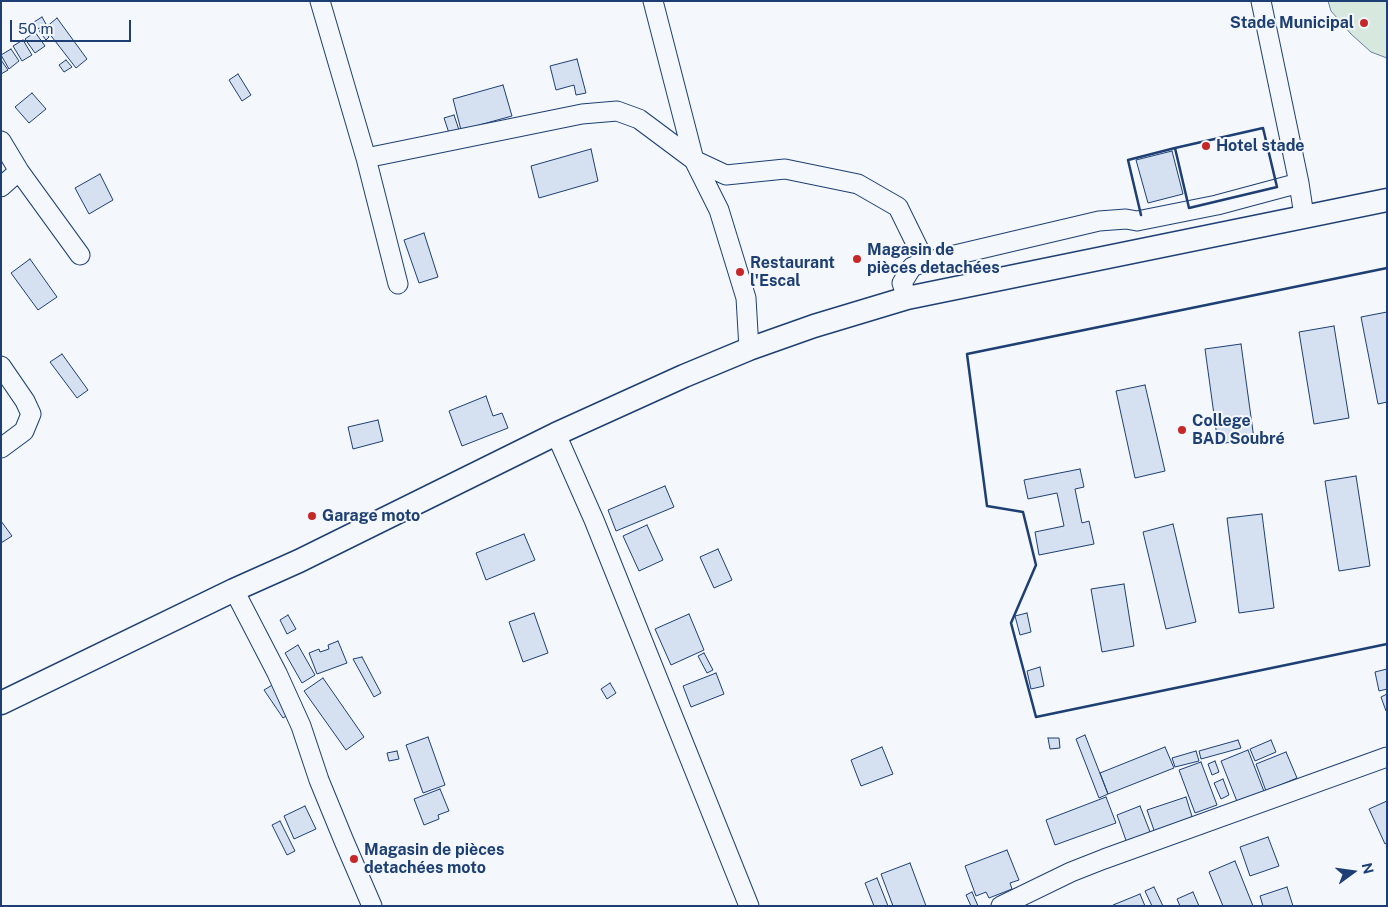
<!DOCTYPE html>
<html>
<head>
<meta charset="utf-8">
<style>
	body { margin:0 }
	#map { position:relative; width:1388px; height:907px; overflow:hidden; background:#f4f7fb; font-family:"Public Sans",sans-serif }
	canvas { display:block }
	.frame { position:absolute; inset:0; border:2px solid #1d3f73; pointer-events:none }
	.north { position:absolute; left:1328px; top:847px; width:50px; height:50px; -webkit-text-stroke:4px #f4f7fb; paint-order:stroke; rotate:76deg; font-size:14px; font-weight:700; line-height:20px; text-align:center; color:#1d3f73 }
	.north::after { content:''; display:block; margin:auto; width:18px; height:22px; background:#1d3f73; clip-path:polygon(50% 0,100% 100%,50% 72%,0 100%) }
	.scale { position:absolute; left:10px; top:20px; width:121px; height:22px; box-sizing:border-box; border:2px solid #1d3f73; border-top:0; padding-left:6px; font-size:15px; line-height:18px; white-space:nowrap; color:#1d3f73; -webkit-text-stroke:4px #f4f7fb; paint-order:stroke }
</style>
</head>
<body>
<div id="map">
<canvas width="1388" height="907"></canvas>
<div class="frame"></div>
<div class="north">N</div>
<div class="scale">50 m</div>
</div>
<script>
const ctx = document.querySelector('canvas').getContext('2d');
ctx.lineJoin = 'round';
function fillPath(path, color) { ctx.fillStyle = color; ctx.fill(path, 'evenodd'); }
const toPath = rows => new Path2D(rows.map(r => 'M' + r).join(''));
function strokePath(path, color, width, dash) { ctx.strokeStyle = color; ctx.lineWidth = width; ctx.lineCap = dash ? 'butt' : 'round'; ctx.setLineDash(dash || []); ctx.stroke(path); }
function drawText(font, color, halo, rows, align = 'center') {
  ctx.font = font + ' "Public Sans",sans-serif'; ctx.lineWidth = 4; ctx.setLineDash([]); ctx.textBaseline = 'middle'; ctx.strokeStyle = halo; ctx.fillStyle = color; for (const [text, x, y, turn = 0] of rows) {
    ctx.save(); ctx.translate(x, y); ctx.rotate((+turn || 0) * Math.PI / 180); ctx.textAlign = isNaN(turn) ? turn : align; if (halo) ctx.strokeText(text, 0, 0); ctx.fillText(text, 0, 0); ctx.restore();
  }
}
const green = toPath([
	[1328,1,1387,1,1387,58,1371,52,1351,34,1331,11,1328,1]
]);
const building = toPath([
	[42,17,46,24,38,29,34,22,42,17],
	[57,18,87,59,76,68,45,28,57,18],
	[43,28,49,37,46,40,39,31,43,28],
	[35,32,45,46,35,53,25,39,35,32],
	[23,40,32,55,22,61,13,46,23,40],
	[11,49,19,61,9,69,1,55,11,49],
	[577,59,586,93,576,95,574,85,556,90,550,66,577,59],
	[1,60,8,70,1,74,1,60],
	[66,60,72,67,64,72,59,65,66,60],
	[238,74,251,95,242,101,229,80,238,74],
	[503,85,512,116,461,130,453,99,503,85],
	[32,93,46,109,29,123,15,107,32,93],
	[454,115,460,133,450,136,444,118,454,115],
	[591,149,598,181,539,198,531,166,591,149],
	[1172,151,1183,194,1148,203,1136,160,1172,151],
	[100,174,113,200,89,214,75,188,100,174],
	[424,233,438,277,419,283,404,240,424,233],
	[30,259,57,297,38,310,11,273,30,259],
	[1387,312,1387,402,1378,404,1361,317,1387,312],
	[1334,326,1349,418,1314,424,1299,332,1334,326],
	[1241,344,1254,439,1218,444,1205,349,1241,344],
	[62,354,88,390,77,398,50,362,62,354],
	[1145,385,1165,471,1135,478,1116,391,1145,385],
	[486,396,493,416,502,413,508,428,462,446,449,411,486,396],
	[378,420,383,441,353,449,348,427,378,420],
	[1080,469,1084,487,1075,489,1082,523,1089,521,1094,544,1039,555,1035,532,1064,526,1057,493,1028,499,1024,480,1080,469],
	[1356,476,1370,566,1339,571,1325,481,1356,476],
	[665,486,674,507,616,531,608,510,665,486],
	[1262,514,1274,608,1239,613,1227,518,1262,514],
	[1,521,12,536,1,543,1,521],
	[1173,524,1196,622,1166,629,1143,532,1173,524],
	[647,525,663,560,639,571,623,536,647,525],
	[524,534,535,560,486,580,476,553,524,534],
	[718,549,732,580,714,588,700,557,718,549],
	[1124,584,1134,646,1102,652,1091,589,1124,584],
	[534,613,548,653,523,662,509,622,534,613],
	[1027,613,1031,632,1020,635,1015,616,1027,613],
	[689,614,704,650,671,665,655,629,689,614],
	[288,615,296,629,287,634,280,620,288,615],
	[338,641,347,663,317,674,309,653,319,649,320,652,329,649,328,645,338,641],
	[298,645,315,675,302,683,285,653,298,645],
	[704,653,713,670,707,673,698,656,704,653],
	[362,657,381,693,374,697,353,659,362,657],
	[1040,667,1044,686,1031,689,1027,671,1040,667],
	[1387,669,1387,689,1379,691,1375,672,1387,669],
	[716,673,724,694,691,707,683,686,716,673],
	[323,678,364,737,346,750,304,691,323,678],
	[610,683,616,693,607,699,601,689,610,683],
	[274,684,292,712,283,718,264,690,274,684],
	[1387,694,1387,710,1386,711,1381,697,1387,694],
	[1085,735,1108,794,1099,798,1076,739,1085,735],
	[428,737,445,785,423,793,406,745,428,737],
	[1048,738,1059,738,1060,748,1050,749,1048,738],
	[1238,740,1241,748,1201,759,1199,751,1238,740],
	[1271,740,1276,752,1255,761,1250,749,1271,740],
	[882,747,893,774,861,786,851,760,882,747],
	[1165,747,1174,768,1108,794,1100,773,1165,747],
	[1248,750,1265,794,1238,804,1221,761,1248,750],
	[397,751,399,759,389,761,387,753,397,751],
	[1196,751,1199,761,1175,767,1172,758,1196,751],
	[1286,752,1297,778,1266,791,1256,764,1286,752],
	[1215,761,1219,772,1212,775,1208,764,1215,761],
	[1201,762,1217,805,1195,813,1179,770,1201,762],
	[1223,779,1229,795,1221,799,1214,783,1223,779],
	[440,789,449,811,438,815,439,819,424,825,414,799,440,789],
	[1106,797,1116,823,1055,845,1046,820,1106,797],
	[1186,797,1194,823,1156,836,1147,810,1186,797],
	[1387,801,1387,843,1385,844,1369,809,1387,801],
	[305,806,316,829,294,839,284,816,305,806],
	[1140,806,1152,837,1128,846,1117,815,1140,806],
	[280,821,295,851,287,855,272,825,280,821],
	[1268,837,1279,866,1250,876,1240,847,1268,837],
	[1007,850,1019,880,1010,883,1012,889,989,898,986,892,976,896,965,866,1007,850],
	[1235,861,1253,906,1223,906,1209,872,1235,861],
	[910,863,926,906,893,906,881,874,910,863],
	[877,878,888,906,874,906,865,883,877,878],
	[1154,887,1163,906,1152,906,1145,891,1154,887],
	[1287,887,1293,906,1263,906,1260,896,1287,887],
	[972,892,978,906,971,906,966,895,972,892],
	[1193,892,1199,906,1180,906,1177,899,1193,892],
	[1140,894,1145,906,1114,906,1113,905,1140,894]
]);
const minor = toPath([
	[320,1,366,158,398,284],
	[653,1,694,160,719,210,746,298,749,349],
	[1261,1,1299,183,1304,216],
	[1,141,19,171,1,187],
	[366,158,582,114,617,111,639,119,694,160,726,175,785,169,858,184,898,207,925,262],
	[19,171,80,255],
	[907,298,902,283,912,267,925,262,1099,221,1126,219,1137,221,1217,205,1299,183],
	[1,366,25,401,31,414,24,431,1,448],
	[556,434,594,520,749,906],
	[234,590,277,673,301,726,319,780,344,841,372,906],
	[1001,906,1071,872,1104,859,1387,757]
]);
const major = toPath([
	[1,703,234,590,299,561,556,434,684,376,749,349,814,326,907,298,1387,200]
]);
const wall = toPath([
	[1263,128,1277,187,1189,208,1175,148,1263,128],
	[1141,215,1128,160,1175,148],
	[1387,268,967,354,987,506,1023,512,1036,565,1011,623,1036,717,1387,644]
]);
const markers = [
	[1364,23,5,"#c62828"],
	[1206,146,5,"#c62828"],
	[857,259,5,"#c62828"],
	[740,272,5,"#c62828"],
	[1182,430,5,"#c62828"],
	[312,516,5,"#c62828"],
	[354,859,5,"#c62828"]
];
const poiNames = [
	["Stade Municipal",1354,23,"right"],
	["Hotel stade",1216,146],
	["Magasin de",867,250],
	["pièces detachées",867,268],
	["Restaurant",750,263],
	["l'Escal",750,281],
	["College",1192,421],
	["BAD Soubré",1192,439],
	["Garage moto",322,516],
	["Magasin de pièces",364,850],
	["detachées moto",364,868]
];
fillPath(green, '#d7e8df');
strokePath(green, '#687fa3', 1);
fillPath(building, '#d5e0f0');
strokePath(building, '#1d3f73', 1);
strokePath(minor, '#1d3f73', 21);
strokePath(major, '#1d3f73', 25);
strokePath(minor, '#f4f7fb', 19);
strokePath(major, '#f4f7fb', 22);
strokePath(wall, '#1d3f73', 2.5);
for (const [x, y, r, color] of markers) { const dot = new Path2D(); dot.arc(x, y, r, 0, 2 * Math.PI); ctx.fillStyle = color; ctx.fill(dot); strokePath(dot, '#f4f7fb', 2); }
drawText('bold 16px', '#1d3f73', '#f4f7fb', poiNames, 'left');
</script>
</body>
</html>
